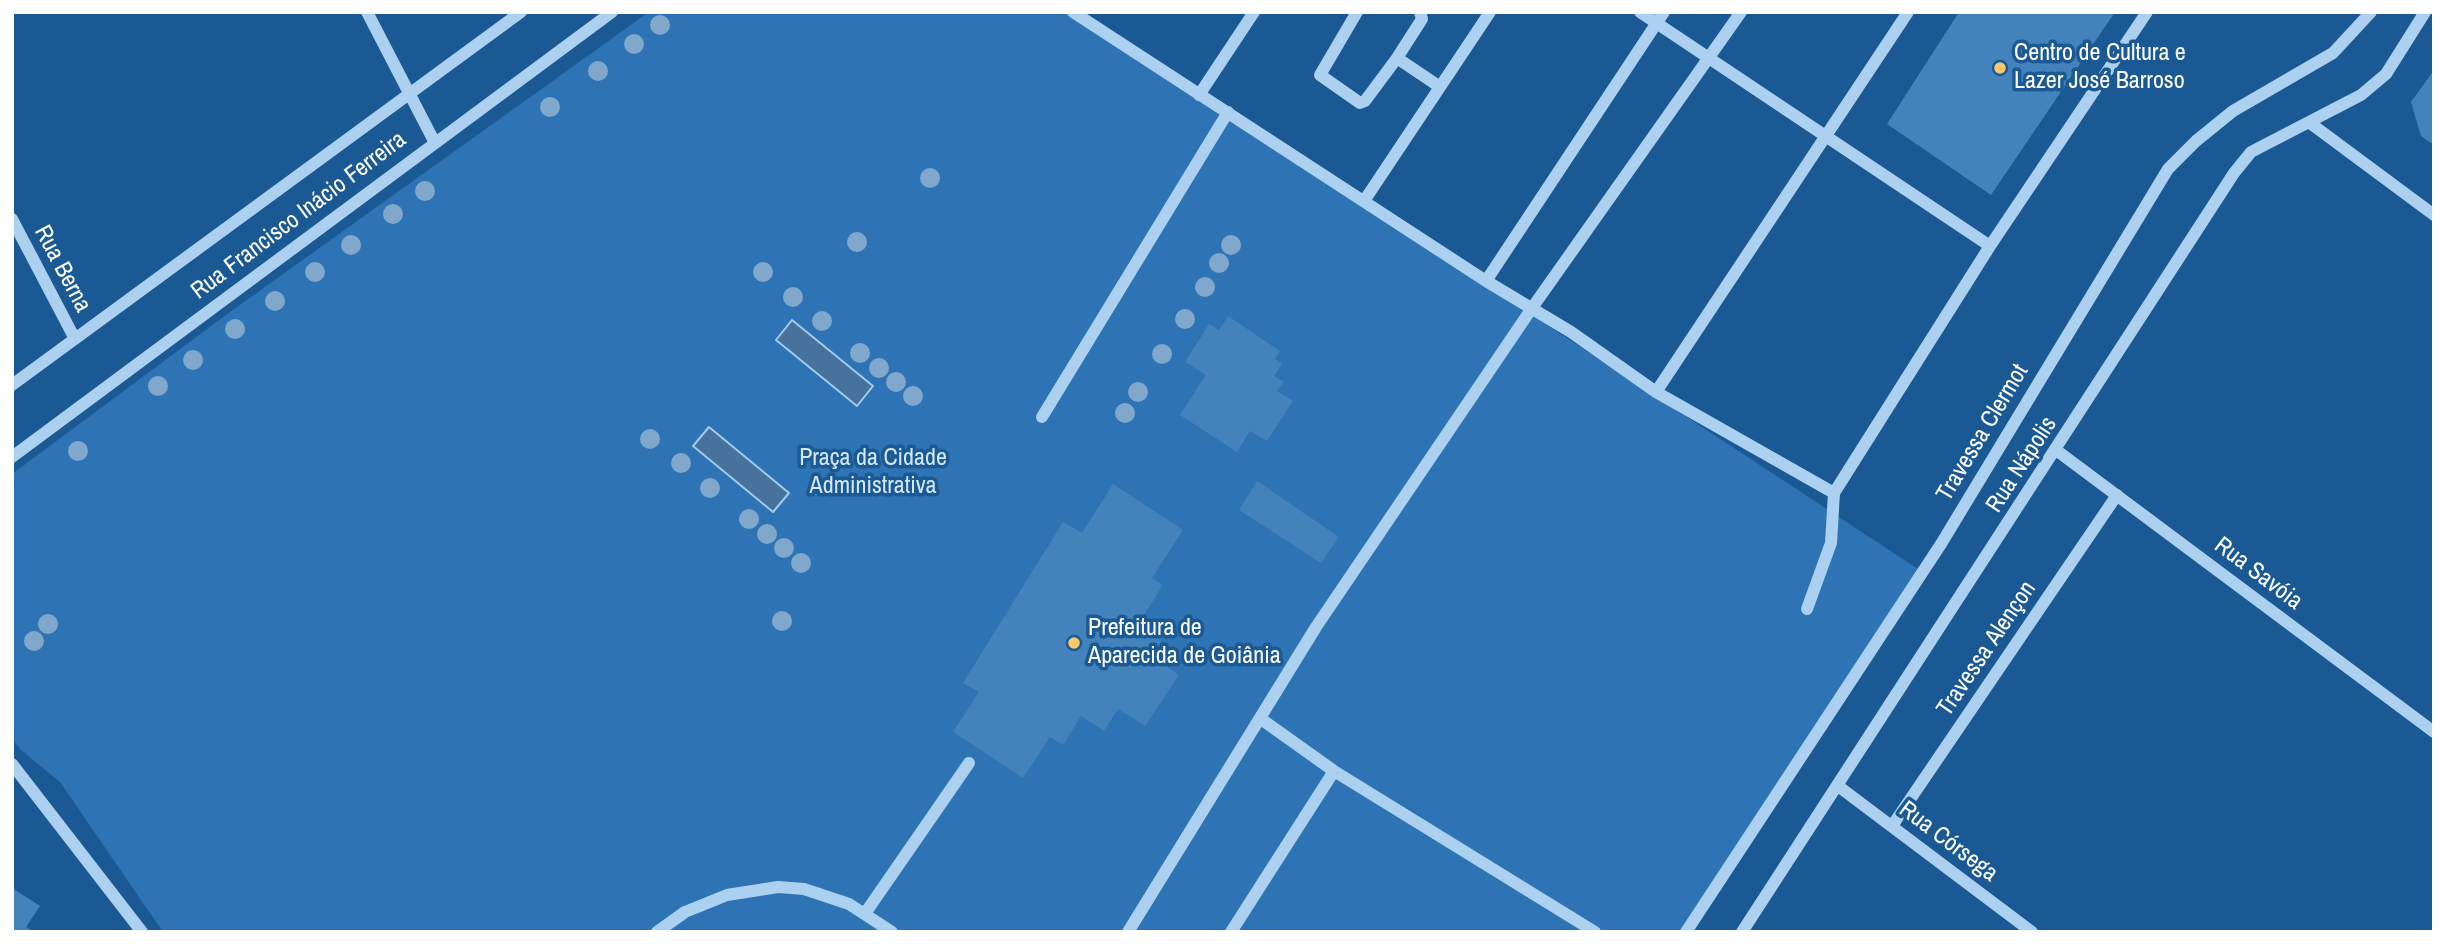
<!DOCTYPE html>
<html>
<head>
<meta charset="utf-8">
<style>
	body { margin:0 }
	#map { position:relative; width:2446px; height:944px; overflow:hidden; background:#1a5994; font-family:"Archivo Narrow",sans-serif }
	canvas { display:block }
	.frame { position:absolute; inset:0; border:14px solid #fff; pointer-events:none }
</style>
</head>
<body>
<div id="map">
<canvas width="2446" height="944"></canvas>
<div class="frame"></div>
</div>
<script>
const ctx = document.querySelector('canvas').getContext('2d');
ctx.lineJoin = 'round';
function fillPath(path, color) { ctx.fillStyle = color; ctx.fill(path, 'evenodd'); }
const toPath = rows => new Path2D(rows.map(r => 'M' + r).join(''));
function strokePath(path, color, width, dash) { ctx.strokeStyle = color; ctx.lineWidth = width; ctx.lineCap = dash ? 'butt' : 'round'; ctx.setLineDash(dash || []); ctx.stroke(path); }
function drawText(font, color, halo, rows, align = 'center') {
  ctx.font = font + ' "Archivo Narrow",sans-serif'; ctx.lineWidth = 7; ctx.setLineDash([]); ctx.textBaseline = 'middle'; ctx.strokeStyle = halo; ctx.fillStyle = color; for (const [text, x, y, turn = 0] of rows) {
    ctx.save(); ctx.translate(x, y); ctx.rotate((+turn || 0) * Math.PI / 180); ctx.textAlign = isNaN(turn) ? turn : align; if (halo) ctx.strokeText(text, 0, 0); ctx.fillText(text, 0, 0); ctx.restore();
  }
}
const green = toPath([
	[649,12,1071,12,1921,571,1686,932,163,932,60,782,21,750,12,738,12,474,230,312]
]);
const water = toPath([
	[792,320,873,386,857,406,776,340,792,320],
	[709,427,789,493,773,512,693,446,709,427]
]);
const building = toPath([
	[1959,12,2115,12,1991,195,1887,124],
	[2434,70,2434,145,2421,136,2411,102],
	[1228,316,1280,351,1275,359,1282,364,1274,376,1284,382,1277,391,1293,401,1267,441,1250,431,1237,452,1180,415,1206,375,1185,362,1209,324,1219,330],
	[1257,481,1339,537,1321,563,1239,510],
	[1113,484,1183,530,1152,578,1163,585,1144,615,1168,630,1151,656,1179,675,1145,726,1118,709,1104,731,1081,716,1063,745,1050,737,1023,778,953,732,979,692,963,683,1063,522,1082,533],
	[12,888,40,906,26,927,34,932,12,932]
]);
const minor = toPath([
	[367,12,434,141],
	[1073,12,1486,281,1571,332,1656,392,1834,493],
	[1357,12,1320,75,1360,103,1365,101,1397,58,1422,19,1420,12],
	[1640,12,1990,246],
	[1397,58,1440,87],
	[1199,95,1254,12],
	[2310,123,2434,215],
	[1364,201,1490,12],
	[12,219,75,339],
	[1486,281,1664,12],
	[12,385,521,12],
	[1656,392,1908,12],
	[1042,417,1228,112],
	[2056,450,2434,732],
	[12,457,612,12],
	[1807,609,1831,543,1834,493,1990,246,2147,12],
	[1261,719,1334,771,1595,932],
	[12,764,142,932],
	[1838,786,2032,932],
	[1892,826,2117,495],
	[866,912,969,763],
	[657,932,685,912,727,895,778,887,804,889,849,904,892,932],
	[1128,932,1316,627,1532,308,1741,12],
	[1231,932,1334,771],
	[1686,932,1941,544,2168,169,2196,141,2233,111,2333,53,2371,12],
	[1742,932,2234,173,2251,152,2361,95,2386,74,2425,12]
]);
const trees = [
	[660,25],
	[634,44],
	[598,71],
	[550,107],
	[930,178],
	[425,191],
	[393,214],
	[857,242],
	[351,245],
	[1231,245],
	[1219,263],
	[315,272],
	[763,272],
	[1205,287],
	[793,297],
	[275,301],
	[1185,319],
	[822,321],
	[235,329],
	[860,353],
	[1162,354],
	[193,360],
	[879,368],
	[896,382],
	[158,386],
	[1138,392],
	[913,396],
	[1125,413],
	[650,439],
	[78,451],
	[681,463],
	[710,488],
	[749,519],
	[767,534],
	[784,548],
	[801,563],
	[782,621],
	[48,624],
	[34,641]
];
const markers = [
	[2000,68,7,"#ffc96b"],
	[1074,643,7,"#ffc96b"]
];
const poiNames = [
	["Centro de Cultura e",2014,54],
	["Lazer José Barroso",2014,82],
	["Prefeitura de",1088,629],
	["Aparecida de Goiânia",1088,657]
];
const streetNames = [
	["Rua Francisco Inácio Ferreira",299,216,-37],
	["Rua Berna",62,269,62],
	["Travessa Clermot",1983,433,-59],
	["Rua Nápolis",2022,465,-57],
	["Rua Savóia",2258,574,37],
	["Travessa Alençon",1987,649,-56],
	["Rua Córsega",1948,842,37]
];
const parkNames = [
	["Praça da Cidade",873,459],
	["Administrativa",873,487]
];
fillPath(green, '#2e73b3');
fillPath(water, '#47729c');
strokePath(water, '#9fccf2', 2);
fillPath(building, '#4382bb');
strokePath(minor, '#acd0f0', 12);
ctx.fillStyle = '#80a8cd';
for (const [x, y] of trees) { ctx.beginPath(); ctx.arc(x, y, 10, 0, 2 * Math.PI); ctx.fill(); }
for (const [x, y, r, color] of markers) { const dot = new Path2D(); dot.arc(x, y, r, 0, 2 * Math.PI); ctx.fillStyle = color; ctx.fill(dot); strokePath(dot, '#1a5994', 2.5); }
drawText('24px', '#fff', '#1a5994', poiNames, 'left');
drawText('24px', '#fff', '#1a5994', streetNames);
drawText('24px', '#d3e8fb', '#1a5994', parkNames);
</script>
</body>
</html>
